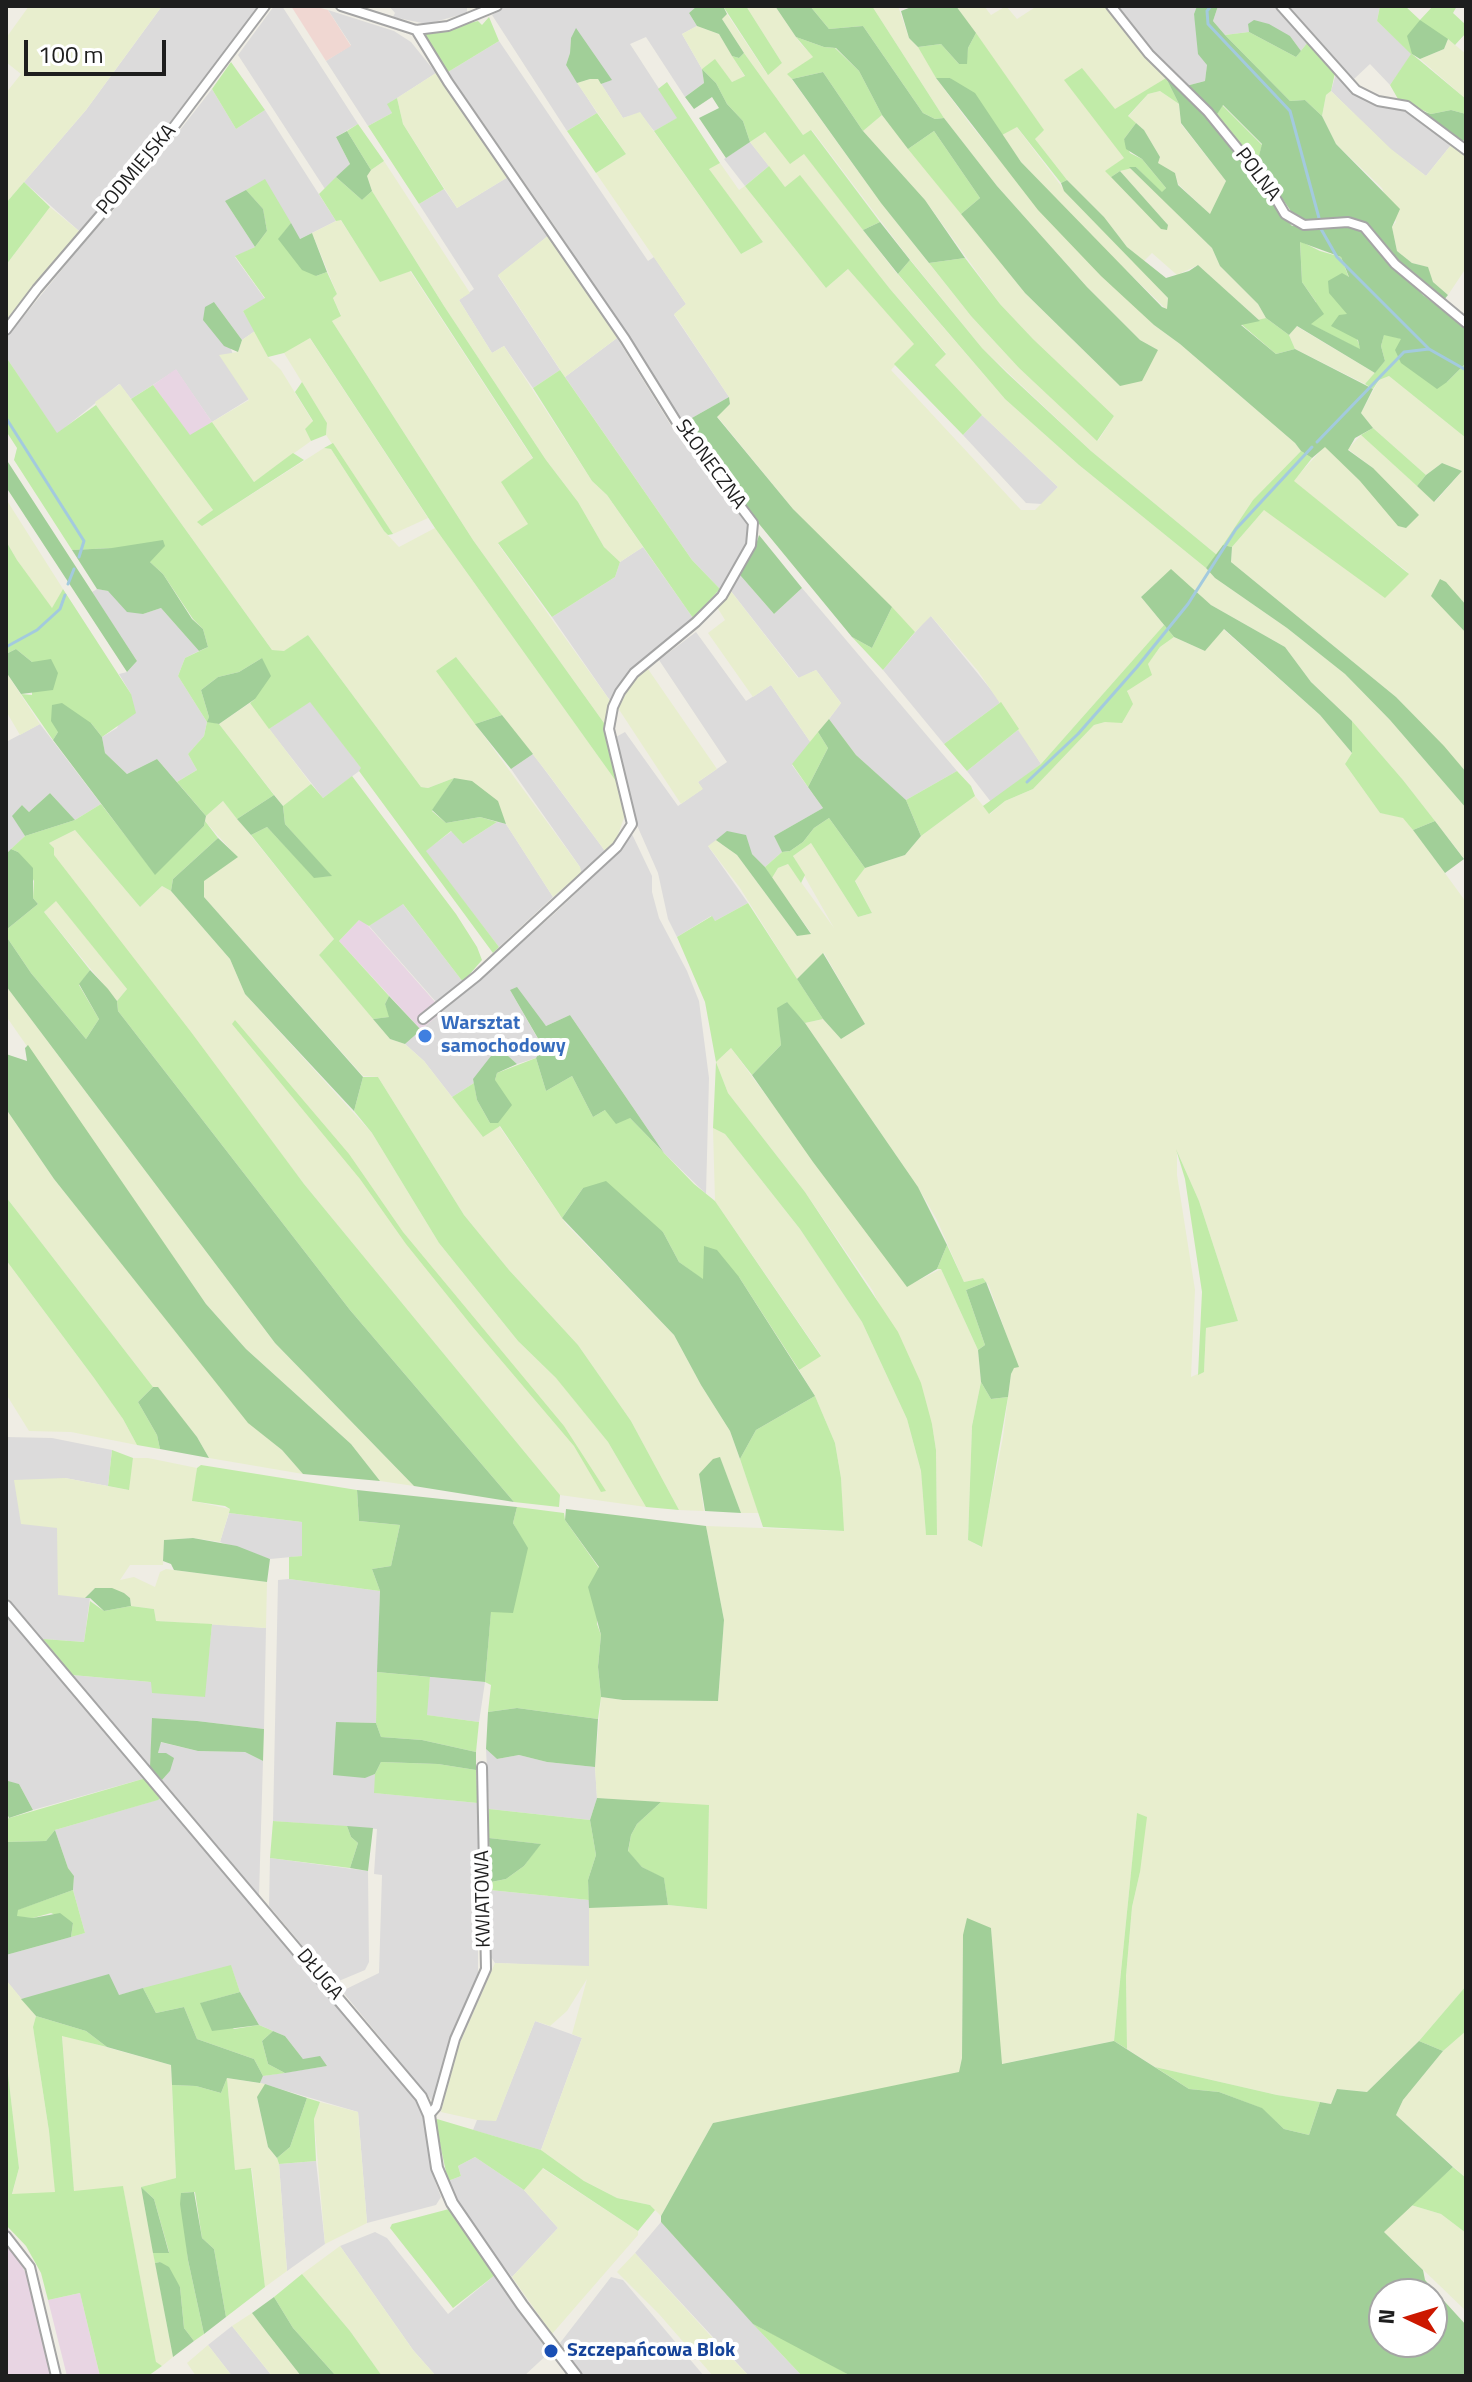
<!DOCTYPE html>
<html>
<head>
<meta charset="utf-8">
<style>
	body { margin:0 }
	#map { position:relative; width:1472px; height:2382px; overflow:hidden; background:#efede4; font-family:"Titillium Web",sans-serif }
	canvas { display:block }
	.frame { position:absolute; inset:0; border:8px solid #1e1e1e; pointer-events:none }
	.north { position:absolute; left:1368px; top:2278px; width:80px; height:80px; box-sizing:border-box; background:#fff; border:2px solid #a5a5a5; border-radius:50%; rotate:274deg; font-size:22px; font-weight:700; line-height:32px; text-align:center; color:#1e1e1e }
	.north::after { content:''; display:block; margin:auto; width:28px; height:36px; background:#cc1800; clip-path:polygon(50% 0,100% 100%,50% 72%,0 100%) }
	.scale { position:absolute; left:24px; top:40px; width:142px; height:36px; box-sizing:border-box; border:4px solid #1e1e1e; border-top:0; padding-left:10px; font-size:24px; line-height:28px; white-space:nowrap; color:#1e1e1e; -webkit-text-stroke:6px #fff; paint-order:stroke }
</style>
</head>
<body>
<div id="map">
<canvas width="1472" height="2382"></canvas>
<div class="frame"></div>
<div class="north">N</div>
<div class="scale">100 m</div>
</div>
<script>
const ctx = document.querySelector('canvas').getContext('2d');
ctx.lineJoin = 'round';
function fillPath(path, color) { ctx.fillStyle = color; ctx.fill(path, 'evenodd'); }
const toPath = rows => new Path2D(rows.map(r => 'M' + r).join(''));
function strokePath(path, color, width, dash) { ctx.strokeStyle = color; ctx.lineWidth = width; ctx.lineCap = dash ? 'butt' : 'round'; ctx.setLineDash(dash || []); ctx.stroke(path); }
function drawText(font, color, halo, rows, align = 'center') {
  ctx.font = font + ' "Titillium Web",sans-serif'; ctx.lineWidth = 8; ctx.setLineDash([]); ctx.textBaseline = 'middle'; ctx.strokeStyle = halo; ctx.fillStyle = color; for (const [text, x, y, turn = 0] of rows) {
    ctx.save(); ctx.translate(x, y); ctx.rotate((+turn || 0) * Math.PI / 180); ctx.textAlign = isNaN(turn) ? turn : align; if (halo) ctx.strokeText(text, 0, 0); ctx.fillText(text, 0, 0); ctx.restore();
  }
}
const residential = toPath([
	[162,6,259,6,138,164,79,231,24,182,86,110],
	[274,6,282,6,358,124,336,137,350,164,325,189,238,55],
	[389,6,467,6,467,13,427,24,393,17,395,13],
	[506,6,697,6,689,13,697,26,682,34,702,69,704,83,685,97,646,37,630,44,678,118,654,131,640,113,623,118,601,84,611,80,571,38,570,53,566,65,597,113,567,131,492,15],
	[1116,6,1197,6,1194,14,1207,65,1205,81,1186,86,1156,57],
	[1218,6,1276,6,1308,42,1301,51,1290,36,1248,24,1249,32,1225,35,1213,21],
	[1287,6,1380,6,1377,21,1412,54,1390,85,1370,64,1354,79],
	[328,10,394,31,411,42,436,73,388,104,392,113,368,126,326,61,351,45],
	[499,41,648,261,654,257,686,304,674,315,729,397,683,423,556,228,448,72],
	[1336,73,1360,97,1374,105,1406,109,1451,145,1426,176,1391,150,1331,91],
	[212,89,236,129,265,110,336,221,300,239,225,201,255,247,235,257,265,299,243,311,255,331,242,340,214,302,249,399,212,422,176,370,131,399,119,384,57,434,6,357,6,338,82,245,148,171],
	[750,142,769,166,745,186,724,159],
	[508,177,549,235,498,276,560,370,533,388,504,346,492,353,459,300,474,289,419,204,444,189,457,208],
	[617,338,675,432,749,526,746,547,720,589,692,560,565,377],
	[982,415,1058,487,1042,504,1026,503,963,435],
	[643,547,693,618,628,672,611,702,552,617,615,577,620,562],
	[740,575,774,614,802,588,957,771,906,800,892,788,856,755,829,719,841,703,816,670,799,678,730,590],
	[97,589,108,591,143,614,161,608,199,651,185,658,178,676,207,722,204,736,188,754,197,770,177,782,157,759,127,774,105,753,102,737,117,728,131,694,119,674,127,672,137,661,92,592],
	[930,615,1001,702,944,744,883,670],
	[696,632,746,701,771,685,811,743,792,765,823,808,774,836,782,852,765,867,752,854,708,846,748,903,715,921,711,916,677,937,668,919,658,873,636,823,614,738,625,732,678,806,702,789,698,782,727,762,659,660],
	[310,701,362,769,323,798,269,729],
	[40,724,101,804,75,820,50,793,29,812,22,805,13,816,25,836,6,854,6,742],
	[1019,729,1041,764,991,802,967,771],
	[533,754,605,851,581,873,580,867,511,769],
	[497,822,506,824,553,897,499,947,425,851,452,831,463,844],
	[631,832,652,876,652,892,659,918,687,971,699,1001,709,1078,706,1194,664,1153,570,1015,546,1026,510,990,543,1048,536,1058,517,1064,507,1055,473,1079,474,1083,452,1097,424,1061,405,1044,554,914,611,860],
	[402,903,463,982,437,1003,369,926],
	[6,1437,52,1438,112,1450,108,1486,65,1478,57,1528,90,1598,84,1642,43,1639,6,1596],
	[229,1513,302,1522,302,1556,270,1559,220,1542],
	[289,1579,380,1591,376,1723,336,1722,364,1778,375,1774,375,1793,478,1803,478,1973,448,2046,433,2102,342,1991,379,1973,382,1875,374,1874,377,1829,273,1821,278,1580],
	[6,1612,146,1778,33,1810,19,1784,6,1782],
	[212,1624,266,1628,264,1729,197,1721,153,1718,150,1767,72,1675,151,1682,204,1697],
	[430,1677,485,1682,479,1722,426,1715],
	[160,1742,198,1751,245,1752,263,1761,259,1895,162,1780,170,1771,158,1753],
	[486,1749,497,1759,519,1755,547,1762,595,1767,597,1798,590,1820,489,1809],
	[163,1796,421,2106,426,2120,432,2173,441,2197,436,2205,367,2223,358,2112,260,2083,263,2076,327,2066,303,2059,285,2036,259,2025,240,1992,231,1966,119,1995,42,1995,21,1999,6,1980,6,1955,85,1933,73,1890,74,1876,68,1868,55,1830,157,1800],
	[270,1858,368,1871,369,1962,365,1970,334,1983,269,1906],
	[490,1890,589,1900,589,1967,495,1963,489,1954],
	[535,2021,582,2038,541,2150,473,2130,477,2120,496,2120],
	[475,2157,524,2190,558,2228,512,2277,481,2238,453,2194,448,2181,461,2176,458,2166],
	[316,2161,325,2244,287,2271,279,2164],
	[661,2222,768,2340,802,2376,749,2376,635,2253],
	[375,2232,387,2238,448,2314,495,2275,551,2351,524,2376,436,2376,413,2350,340,2246],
	[611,2277,623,2280,704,2376,584,2376,560,2343],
	[232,2326,272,2376,232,2376,208,2345]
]);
const commercial = toPath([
	[291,6,313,6,328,10,351,46,326,61]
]);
const industrial = toPath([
	[176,369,212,422,190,436,153,385],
	[359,920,363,920,443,1011,421,1030,339,941],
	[6,2243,19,2260,27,2276,51,2376,6,2376],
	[80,2293,100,2376,67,2376,48,2300]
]);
const farmland = toPath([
	[29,6,162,6,86,110,6,203,6,93,21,74,6,62,6,38],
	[746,6,775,6,800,43,814,57,788,74,881,203,971,316,1019,368,1098,441,1114,416,1033,339,1000,304,925,200,863,131,882,115,1025,293,1120,386,1158,350,1140,340,1087,287,997,186,944,118,872,6,898,6,909,38,923,52,936,78,970,124,1004,165,1154,325,1180,344,1295,443,1301,451,1253,500,1217,555,1091,451,982,348,905,253,812,130,803,135,744,53,722,19,727,14,767,74,782,63],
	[956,6,984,6,991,15,1006,6,1017,19,1037,6,1106,6,1166,78,1115,110,1082,69,1065,80,1125,158,1106,171,1168,225,1120,171,1130,167,1212,248,1220,266,1258,304,1266,318,1260,321,1198,265,1177,275,1152,253,1144,261,1127,247,1104,217,1067,180,1035,139,1043,129],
	[697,26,719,34,745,77,732,82,715,60,702,69,682,34],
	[1448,39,1466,54,1466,99,1420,59,1444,49],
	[436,73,508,177,457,208,403,124,397,98],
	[590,79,598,79,623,118,640,112,741,254,763,242,708,168,720,163,739,190,745,186,826,288,848,269,915,344,891,370,1021,510,1035,510,1058,487,982,415,935,365,946,353,890,289,800,176,785,187,750,142,765,132,804,153,894,270,1005,399,1079,465,1206,568,1215,578,1287,628,1345,674,1390,720,1466,808,1466,861,1403,780,1352,721,1311,682,1285,647,1211,605,1171,570,1141,597,1164,625,1041,764,978,671,931,616,915,632,793,509,717,416,730,404,729,397,674,314,686,304,596,173,626,154,577,83],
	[1160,91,1179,104,1181,124,1226,181,1211,215,1178,184,1175,173,1157,163,1160,157,1144,130,1128,117,1148,94],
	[1331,91,1391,149,1426,176,1451,145,1466,156,1466,268,1448,295,1433,282,1427,267,1412,263,1397,251,1392,227,1396,222,1382,188,1336,144,1322,116,1326,95],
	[1016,126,1065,191,1168,298,1167,310,1096,241,1021,162,1002,135],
	[384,161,470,293,459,300,492,353,504,346,592,481,607,495,643,547,620,562,604,547,578,502,546,460,444,306,372,191,367,176,368,172],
	[50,207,79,231,6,320,6,265],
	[340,219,380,281,410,271,533,459,502,482,529,524,498,544,611,702,604,723,473,540,332,321,341,315,333,298,337,294,312,233],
	[549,235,617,338,565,377,498,275],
	[1296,326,1375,373,1365,384,1295,349,1289,335],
	[255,331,268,357,281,370,313,422,305,429,311,441,254,482,212,422,249,400,219,355,238,352,242,340],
	[309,337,357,410,428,518,393,534,326,435,327,423,284,353],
	[1389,376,1466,438,1466,605,1441,579,1432,596,1466,633,1466,772,1396,697,1231,562,1232,547,1264,510,1409,573,1293,481,1325,446,1360,481,1373,468,1348,449,1361,435,1435,502,1462,471,1442,463,1426,475,1373,428,1361,413,1379,380],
	[120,384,213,510,202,526,324,448,331,449,384,531,399,547,435,528,618,784,625,815,615,843,605,851,549,775,456,657,479,729,580,867,581,873,553,897,506,824,497,801,454,778,428,788,421,787,308,635,284,652,272,650,96,405,95,402],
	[6,499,63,589,52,609,17,560,6,541],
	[730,590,798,678,816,670,841,703,811,743,771,685,753,697,708,633,725,620,717,607],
	[1223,629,1320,715,1352,753,1345,764,1380,813,1404,817,1466,902,1466,1986,1419,2041,1367,2092,1337,2089,1331,2104,1277,2095,1155,2067,1127,2049,1126,1976,1132,1907,1140,1872,1137,1813,1114,2041,1001,2064,991,1928,963,1935,962,2058,959,2073,713,2123,661,2216,650,2205,617,2198,584,2181,541,2150,582,2038,572,2034,587,1979,567,2011,550,2026,535,2021,496,2121,477,2120,441,2112,456,2052,495,1963,589,1966,589,1908,668,1905,706,1909,709,1806,597,1798,595,1767,601,1697,623,1700,718,1701,724,1620,706,1526,843,1531,841,1478,835,1443,815,1396,799,1370,821,1355,715,1201,713,1128,725,1134,800,1229,862,1322,907,1419,921,1471,926,1534,937,1535,936,1450,932,1424,873,1291,805,1192,728,1093,716,1062,731,1048,907,1286,941,1269,978,1350,981,1382,972,1426,968,1540,981,1547,1003,1437,1011,1374,1014,1367,1018,1367,989,1286,983,1278,964,1282,937,1220,918,1187,805,1023,823,1019,841,1039,865,1024,824,953,797,979,740,888,708,846,716,840,737,855,797,936,811,933,772,878,778,868,788,864,834,928,793,856,811,843,858,917,872,913,855,880,865,868,905,855,921,836,975,796,990,814,1005,801,1033,789,1094,725,1105,722,1160,647,1174,637,1205,651],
	[1177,1151,1199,1201,1238,1321,1206,1328,1204,1371,1191,1377,1195,1290,1177,1175],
	[644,669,648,669,717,769,698,782,703,789,681,804,618,708,630,686],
	[6,672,40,724,20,735,6,711],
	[250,703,311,784,283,806,219,724],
	[223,801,334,939,319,955,390,1039,405,1044,424,1061,483,1137,499,1126,566,1224,674,1335,701,1385,730,1431,759,1513,741,1513,720,1458,699,1474,704,1511,679,1510,631,1421,578,1345,509,1270,464,1215,378,1077,363,1076,204,897,203,881,237,857,205,821,206,816],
	[75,830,140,907,162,886,171,891,230,959,245,994,372,1133,439,1243,518,1341,559,1381,608,1442,646,1507,560,1495,304,1184,53,855,54,848,49,843],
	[56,900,127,989,117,1001,44,912],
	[6,986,275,1343,414,1486,380,1481,351,1444,246,1349,206,1304,6,1016],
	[6,1109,54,1179,248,1422,282,1450,303,1474,209,1458,197,1437,158,1388,153,1387,6,1197],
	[6,1260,94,1378,123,1419,137,1445,71,1432,29,1431,6,1394],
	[133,1458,148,1458,197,1468,193,1501,230,1509,220,1542,193,1538,164,1540,163,1565,130,1565,120,1580,134,1577,155,1587,160,1572,166,1569,267,1582,266,1628,156,1621,154,1609,131,1606,130,1598,124,1593,95,1588,85,1598,58,1595,57,1528,21,1524,14,1480,65,1478,128,1490],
	[6,1980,36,2016,33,2027,49,2131,56,2193,12,2195,19,2168,6,2057],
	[1466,2031,1466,2178,1396,2115,1403,2100,1443,2051],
	[62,2035,171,2065,176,2178,141,2187,173,2357,162,2366,156,2363,123,2187,74,2192],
	[227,2078,265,2084,257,2098,268,2147,277,2158,279,2164,287,2271,265,2287,252,2169,235,2171],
	[320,2102,358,2112,367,2223,325,2244,314,2119],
	[542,2168,638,2231,638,2235,552,2334,512,2277,558,2228,524,2190],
	[1411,2205,1441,2214,1466,2233,1466,2311,1384,2232],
	[340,2246,413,2350,436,2376,382,2376,350,2331,302,2274],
	[635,2253,719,2345,749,2376,713,2376,659,2314,617,2272],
	[252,2313,268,2334,301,2376,272,2376,232,2326],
	[208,2345,232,2376,196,2376,187,2363]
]);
const grass = toPath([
	[723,6,746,6,782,63,768,75],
	[810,6,872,6,944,118,935,119,923,113,863,26,829,29],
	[1380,6,1405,6,1420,20,1433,6,1457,6,1453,13,1466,25,1466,33,1455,45,1448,39,1412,54,1466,99,1466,114,1451,110,1431,114,1398,99,1390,85,1411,54,1377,21],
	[489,17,499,41,448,72,425,40,426,33,478,21,482,25],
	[1249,32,1296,57,1308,42,1335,73,1331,91,1326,95,1322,116,1305,100,1290,101,1225,35],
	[976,33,1044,130,1035,139,1067,180,1061,183,1017,127,1002,135,988,116,950,78,936,78,918,47,941,44,959,64,966,64,968,48],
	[796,37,824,47,835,48,859,71,882,115,863,131,823,72,792,79,787,74,813,57],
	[744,53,803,135,811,130,880,222,863,230,804,154,790,164,765,132,750,142,743,121,727,104,716,83,702,69,715,59,732,82,745,76,732,56,739,58],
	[231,62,265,110,236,129,212,89],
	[1082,68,1115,109,1166,78,1179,104,1160,91,1148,94,1128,116,1136,123,1124,139,1130,153,1142,159,1166,188,1162,193,1136,167,1120,171,1111,177,1105,171,1124,158,1064,80],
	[667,82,720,163,709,169,763,242,741,254,654,131,677,118,658,89],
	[397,98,403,124,444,189,419,204,368,126,392,113,387,104],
	[1222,105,1262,145,1257,163,1216,116],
	[597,113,626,154,596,173,567,131],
	[358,124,384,161,371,170,347,131],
	[934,131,980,198,961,214,908,149],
	[769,166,785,187,800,175,890,289,946,354,935,365,982,415,963,435,894,364,914,344,848,269,826,288,745,186],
	[336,177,362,200,372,191,444,306,546,460,578,502,604,547,620,562,615,577,552,617,498,543,528,524,501,482,533,458,411,271,380,282,341,220,336,221,319,194],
	[265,179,291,223,279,239,316,276,327,272,337,294,333,298,341,316,332,321,473,540,604,723,605,735,618,784,435,528,310,338,284,353,268,357,243,311,265,298,235,256,255,247,267,231,263,209,246,190],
	[24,182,50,207,6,265,6,203],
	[1300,241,1320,251,1341,257,1349,278,1348,314,1361,350,1310,324,1316,302,1302,282],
	[965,258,1000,304,1033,339,1114,416,1097,441,1019,368,971,316,929,263],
	[910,260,982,348,1007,373,1091,451,1217,555,1206,568,1079,465,1005,399,898,274],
	[1266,318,1289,335,1295,349,1276,354,1241,324],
	[1384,334,1402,339,1447,382,1466,363,1466,438,1389,376,1379,380,1373,389,1365,384,1385,361,1381,346],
	[6,357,57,433,96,405,272,650,284,651,308,635,421,787,428,788,454,778,432,811,446,823,480,817,497,822,463,844,451,831,426,851,499,947,493,953,359,771,361,768,310,702,269,729,250,703,255,699,262,658,239,672,218,677,201,690,209,717,208,721,219,724,274,795,237,819,223,801,206,816,177,782,197,770,188,754,204,736,207,722,178,676,185,658,208,647,203,629,193,619,163,574,150,562,112,548,72,550,14,460,17,448,6,431],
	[560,370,692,560,720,589,693,618,607,495,592,481,533,388],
	[302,382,327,423,326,435,311,441,305,429,313,421,295,392],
	[153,385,190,435,212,422,254,482,293,453,304,460,202,526,197,522,213,510,131,399],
	[1373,428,1426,475,1417,486,1361,435],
	[333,443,393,534,388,535,384,531,331,449,324,448],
	[1301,451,1312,458,1294,481,1409,574,1385,598,1264,510,1232,547,1223,545,1253,500],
	[6,541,17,560,52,608,63,589,131,694,136,713,102,737,91,723,58,732,53,740,21,694,32,695,32,662,16,649,6,654],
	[892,607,915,632,883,670,852,637,872,648],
	[1164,625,1174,637,1160,647,1148,664,1152,675,1127,691,1133,704,1122,723,1105,722,1094,725,1033,789,1005,801,989,814,983,806,1041,764],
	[456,657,502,715,475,724,436,671],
	[1001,702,1019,729,967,771,944,744],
	[1352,721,1403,780,1435,821,1413,830,1403,818,1380,813,1345,764,1352,753],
	[818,732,828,748,808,787,792,764],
	[957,771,971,786,975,796,921,836,906,800],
	[352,776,456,914,477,947,482,960,463,982,403,904,369,926,359,920,339,941,389,996,385,1004,390,1017,373,1019,319,955,334,939,251,835,267,827,314,877,331,876,285,824,283,806,311,784,323,798],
	[101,804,155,874,204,826,205,821,218,838,173,879,171,891,162,886,140,907,75,830,49,843,54,848,54,855,191,1032,304,1184,560,1495,559,1507,514,1502,350,1310,118,1011,117,1001,127,989,56,901,44,912,90,970,79,985,99,1019,86,1039,31,973,6,936,6,930,38,904,33,898,34,881,18,852,11,849,25,836,75,820],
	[829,818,865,868,855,881,872,913,858,917,811,843,793,856,805,875,801,883,788,864,778,868,772,878,765,867,782,852,790,851,803,842,814,828],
	[748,903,823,1019,805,1023,786,1002,780,1032,781,1045,752,1075,731,1048,716,1062,728,1093,805,1192,898,1332,921,1383,932,1424,936,1450,937,1535,926,1535,921,1471,907,1419,862,1322,800,1229,725,1134,713,1128,716,1062,705,1002,677,937,712,916,715,921],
	[235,1020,349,1154,403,1232,564,1426,606,1491,601,1492,574,1446,472,1326,406,1244,360,1179,232,1024],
	[536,1058,546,1091,572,1076,593,1117,605,1110,630,1118,694,1184,715,1201,821,1356,799,1370,739,1277,703,1280,679,1262,663,1232,583,1188,562,1218,500,1126,483,1137,452,1097,474,1083,477,1100,490,1123,498,1123,495,1080,497,1073],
	[363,1077,378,1077,464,1215,509,1270,578,1345,631,1421,679,1510,646,1507,608,1442,556,1378,518,1341,439,1243,372,1133,354,1111],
	[1176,1149,1199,1201,1238,1321,1206,1328,1204,1372,1198,1375,1202,1292,1185,1179],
	[6,1197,153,1387,138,1402,157,1435,160,1449,137,1445,123,1419,94,1378,6,1260],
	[947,1245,964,1282,983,1278,986,1282,966,1290,985,1345,978,1350,941,1269,937,1269],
	[981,1382,991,1399,1008,1397,982,1547,968,1540,972,1426],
	[815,1396,835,1443,841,1478,844,1531,763,1527,740,1459,756,1430],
	[112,1450,133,1458,129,1490,108,1486],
	[201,1465,357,1490,359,1521,400,1525,391,1566,372,1569,380,1591,289,1579,289,1557,302,1556,302,1522,229,1513,230,1509,225,1506,192,1501,197,1468],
	[517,1507,564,1513,565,1520,599,1568,597,1624,601,1635,598,1667,601,1697,598,1719,517,1708,488,1712,491,1685,485,1682,491,1611,520,1578,527,1548,513,1523],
	[90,1601,104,1611,131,1606,154,1609,156,1621,212,1624,205,1697,152,1693,151,1682,72,1675,43,1639,84,1642],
	[377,1672,430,1677,427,1715,479,1722,476,1752,422,1740,381,1737,376,1723],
	[381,1762,438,1764,476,1770,478,1803,374,1793,375,1774],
	[146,1778,163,1796,158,1800,55,1830,46,1841,6,1842,6,1819],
	[661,1802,709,1805,707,1909,668,1905,664,1879,642,1867,628,1852,631,1835,637,1824],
	[489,1809,590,1820,596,1855,588,1880,589,1900,490,1890,491,1882,506,1879,524,1866,540,1844,489,1838],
	[1137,1813,1147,1817,1140,1872,1132,1907,1126,1976,1127,2049,1114,2041],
	[273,1821,347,1826,351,1837,358,1843,350,1868,270,1858],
	[73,1890,85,1933,71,1937,73,1923,51,1913,33,1918,17,1917,17,1910],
	[231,1965,240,1992,201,2003,234,2029,259,2025,273,2031,262,2041,268,2064,285,2073,263,2076,254,2059,197,2039,184,2007,156,2013,143,1988],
	[1466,1986,1466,2031,1443,2051,1419,2041],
	[36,2016,86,2031,107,2047,62,2036,74,2191,123,2186,156,2362,162,2366,148,2376,100,2376,80,2293,48,2300,41,2273,26,2246,6,2225,6,2057,19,2168,12,2194,55,2192,49,2131,33,2027],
	[1155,2067,1277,2095,1320,2102,1309,2135,1284,2129,1261,2108,1219,2092,1189,2089],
	[227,2078,235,2170,251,2168,265,2287,226,2317,214,2249,202,2238,195,2192,181,2193,188,2260,204,2334,194,2341,184,2328,180,2287,160,2262,155,2263,153,2253,169,2252,154,2199,141,2187,176,2178,172,2085,196,2086,221,2093],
	[307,2098,320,2102,314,2119,316,2161,279,2164,277,2158,290,2147],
	[437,2119,541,2150,584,2181,617,2198,650,2205,655,2210,638,2231,543,2168,524,2190,475,2157,458,2166,461,2176,448,2181,435,2121],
	[1453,2167,1466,2178,1466,2233,1441,2214,1411,2205],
	[449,2209,495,2275,453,2308,390,2228,392,2224],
	[302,2274,350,2331,382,2376,336,2376,293,2328,274,2297],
	[753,2324,818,2357,851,2376,802,2376]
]);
const forest = toPath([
	[697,6,723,6,727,14,722,19,744,53,739,58,732,56,719,34,697,26,689,13],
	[775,6,810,6,829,29,863,26,923,113,935,119,944,118,997,186,1087,287,1140,340,1158,350,1142,381,1120,386,1025,293,961,214,980,198,934,131,908,149,882,115,859,71,836,48,824,47,796,37],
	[914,6,956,6,976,33,968,48,967,64,959,64,941,44,918,47,909,38,901,11],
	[1197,6,1218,6,1213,21,1225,35,1290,101,1305,100,1322,116,1336,144,1400,209,1392,227,1397,251,1412,263,1428,267,1433,282,1448,295,1443,301,1399,263,1372,228,1359,220,1306,221,1293,214,1257,163,1262,144,1223,105,1216,116,1186,86,1205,81,1207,65,1198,54,1194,14],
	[1254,20,1269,24,1290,36,1301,51,1296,57,1249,32,1248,24],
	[1420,20,1448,39,1444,49,1420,59,1412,54,1407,36],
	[576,28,612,80,601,84,598,79,590,79,577,83,566,65,570,53,571,38],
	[702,69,716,83,727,104,743,121,750,142,726,158,699,118,719,108,712,97,694,109,685,97,704,83],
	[823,72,863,131,925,200,965,258,929,263,881,203,792,79],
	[936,78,950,78,975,93,1021,162,1162,307,1167,309,1168,298,1064,191,1061,183,1067,180,1104,217,1127,247,1166,278,1189,271,1198,265,1260,321,1241,325,1276,354,1295,349,1373,389,1361,413,1373,428,1355,438,1348,450,1373,468,1419,515,1406,528,1398,526,1360,481,1325,447,1312,458,1301,451,1295,443,1180,344,1154,325,1101,276,1038,210],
	[1166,78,1199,107,1292,226,1356,227,1372,240,1423,295,1466,328,1466,363,1447,382,1437,389,1401,363,1395,350,1401,339,1384,335,1381,346,1385,361,1375,373,1297,326,1289,335,1266,318,1258,304,1220,266,1212,248,1129,167,1136,167,1162,192,1166,188,1142,159,1126,149,1124,139,1136,123,1144,130,1160,157,1158,163,1175,173,1178,185,1210,214,1226,181,1181,123,1179,104],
	[1300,242,1341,257,1349,277,1342,273,1328,281,1329,293,1347,314,1339,315,1331,326,1358,340,1360,349,1311,324,1324,314,1302,282],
	[1414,108,1431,114,1451,110,1466,114,1466,140,1458,142],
	[347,131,371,170,367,176,372,191,362,200,336,177,350,164,336,137],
	[1120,171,1168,225,1167,230,1161,229,1111,177],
	[246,190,263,209,267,231,255,247,225,201],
	[880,222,910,260,898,274,863,230],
	[291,223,300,239,312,233,327,272,316,276,302,270,278,239],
	[214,302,242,340,238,352,224,346,203,320,205,307],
	[729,397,730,404,717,417,793,509,892,607,872,648,852,637,755,519,683,423],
	[6,459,137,661,127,672,6,487],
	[1442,463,1462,471,1434,502,1417,486,1426,475],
	[759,535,802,588,774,614,740,575,755,548],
	[163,540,165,546,150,562,163,574,192,619,203,629,208,647,199,651,161,608,143,614,127,612,108,591,97,589,72,550,112,548],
	[1223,545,1232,547,1231,562,1396,697,1444,746,1466,772,1466,808,1390,720,1345,674,1287,628,1215,578,1206,568],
	[1171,569,1211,605,1285,647,1311,682,1352,721,1352,753,1320,715,1224,629,1205,651,1174,637,1141,597],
	[1440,579,1446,582,1466,605,1466,633,1431,596],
	[16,649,32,662,51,659,58,673,53,690,21,694,6,672,6,654],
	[262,658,271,676,255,699,219,724,207,722,209,717,201,690,218,677,239,672],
	[62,703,91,723,102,737,105,753,127,774,157,759,206,816,204,826,155,875,53,740,58,732,51,721,52,705],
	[502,715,533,754,511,769,475,724],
	[829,719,856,755,906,800,921,836,905,855,865,868,829,818,814,828,803,842,790,851,782,852,774,836,823,808,808,787,828,748,818,732],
	[454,778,472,781,498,801,506,824,480,817,446,823,432,810],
	[50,793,75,820,25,836,12,816,22,805,29,812],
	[274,795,283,806,285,824,332,876,314,878,267,827,251,835,237,819],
	[1435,821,1464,859,1445,873,1413,830],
	[727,831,746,835,752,854,765,867,811,934,797,936,737,855,716,840],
	[218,838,238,857,204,881,204,897,363,1077,354,1111,245,994,230,959,171,891,173,879],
	[11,849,18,852,33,868,33,898,38,904,6,930,6,854],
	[6,936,31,973,86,1039,99,1019,79,984,90,970,108,989,117,1001,118,1011,350,1310,514,1502,414,1486,275,1343,6,986],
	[823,953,865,1024,841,1039,823,1019,797,979],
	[517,987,546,1026,570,1015,664,1153,630,1118,616,1124,605,1110,593,1117,572,1076,546,1091,536,1058,543,1047,510,990],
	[389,996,421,1030,405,1044,390,1039,373,1019,389,1017,385,1004],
	[787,1002,805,1023,918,1187,947,1245,937,1269,907,1287,813,1162,752,1075,781,1045,777,1008],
	[28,1045,206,1304,246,1349,351,1444,380,1481,303,1474,282,1450,248,1423,54,1179,6,1109,6,1054,27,1061,25,1048],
	[507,1055,517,1064,497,1073,495,1080,512,1105,498,1123,490,1123,477,1100,473,1079,491,1056],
	[606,1181,663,1232,679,1262,703,1279,704,1246,717,1250,739,1277,815,1396,756,1430,740,1459,730,1431,701,1385,674,1335,562,1218,583,1188],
	[986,1282,1019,1367,1014,1368,1011,1374,1008,1397,991,1399,981,1382,978,1350,985,1345,966,1290],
	[153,1387,158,1387,197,1437,209,1458,160,1449,157,1435,138,1402],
	[720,1457,741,1513,705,1511,699,1474,713,1459],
	[357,1490,517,1507,513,1523,528,1548,513,1613,491,1612,485,1682,377,1672,380,1591,372,1569,391,1566,400,1525,359,1521],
	[566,1509,706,1526,724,1620,718,1701,623,1700,601,1697,598,1667,601,1635,588,1587,599,1567,565,1520],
	[193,1538,237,1546,270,1559,267,1582,174,1570,171,1564,163,1561,164,1540],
	[95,1588,112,1588,124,1593,130,1598,131,1606,104,1611,90,1598,85,1598],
	[517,1708,598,1719,595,1767,547,1762,519,1755,497,1759,486,1749,488,1712],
	[152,1718,197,1721,264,1729,263,1761,245,1752,198,1751,161,1742,158,1753,166,1753,174,1758,170,1771,162,1780,150,1767],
	[336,1722,376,1723,381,1737,422,1740,476,1752,476,1770,438,1764,381,1762,375,1774,365,1778,333,1775],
	[8,1781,19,1784,33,1810,9,1818,6,1811],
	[597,1798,661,1802,637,1824,631,1835,628,1851,642,1867,664,1878,668,1905,589,1908,588,1880,596,1855,590,1820],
	[347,1826,373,1828,368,1871,350,1868,358,1843,351,1837],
	[55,1830,68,1868,74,1876,73,1890,18,1910,17,1916,33,1918,60,1913,73,1923,71,1937,6,1955,6,1842,46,1841],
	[489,1838,541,1844,524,1866,506,1879,491,1882],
	[967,1918,991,1928,1002,2064,1114,2041,1189,2089,1219,2092,1262,2108,1284,2129,1309,2135,1320,2102,1331,2104,1337,2089,1367,2092,1419,2041,1443,2051,1403,2100,1396,2115,1453,2167,1384,2232,1423,2270,1425,2280,1466,2325,1466,2376,851,2376,753,2324,661,2222,661,2216,713,2123,959,2072,962,2058,963,1935],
	[1432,2294,1432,2342,1384,2342,1384,2294],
	[109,1974,119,1995,143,1988,156,2013,184,2007,197,2039,254,2059,263,2076,260,2083,227,2078,221,2093,196,2086,172,2085,171,2065,107,2047,86,2031,36,2016,21,1999],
	[240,1992,259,2025,212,2031,200,2003],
	[273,2031,285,2036,303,2059,320,2056,327,2066,285,2073,268,2064,262,2041],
	[265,2084,307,2098,290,2147,277,2158,268,2147,257,2097],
	[141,2187,154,2199,169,2253,153,2253],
	[194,2192,202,2238,214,2249,226,2317,204,2334,188,2260,180,2204,181,2193],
	[160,2262,169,2267,180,2287,184,2328,194,2341,173,2357,155,2263],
	[274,2297,293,2328,336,2376,301,2376,268,2334,252,2313]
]);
const stream = toPath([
	[1211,6,1207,11,1208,24,1290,111,1319,218],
	[1321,229,1337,257,1429,349,1466,370],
	[6,418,84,541,79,557],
	[1317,442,1404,352,1429,349],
	[68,584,74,569],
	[6,647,37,630,60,609,65,595],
	[1027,782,1078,734,1137,667,1188,604,1236,529,1312,447]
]);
const minor = toPath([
	[341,6,416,30,448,26,497,6],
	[1111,6,1149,54,1208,112,1269,187,1285,214,1304,225,1348,222,1364,227,1395,264,1466,323],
	[1281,6,1356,90,1378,101,1407,106,1466,150],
	[416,30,448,82,625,339,676,421,753,523,751,545,722,596,696,622,634,673,620,692,613,707,609,729,632,824,617,847,477,976,423,1019],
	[6,330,37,289,157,149,265,6],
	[429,2115,436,2107,455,2039,486,1969,482,1767],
	[6,2236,30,2267,56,2376]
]);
const tertiary = toPath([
	[6,1606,421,2097,429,2115,437,2168,452,2203,522,2305,576,2376]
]);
const markers = [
	[425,1036,8,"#3f7fe0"],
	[551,2351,8,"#1a4fb4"]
];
const streetNames = [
	["PODMIEJSKA",137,170,-50],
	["POLNA",1257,175,53],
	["SŁONECZNA",710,465,54],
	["KWIATOWA",484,1899,-91],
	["DŁUGA",319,1975,50]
];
const shopNames = [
	["Warsztat",441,1024],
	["samochodowy",441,1047]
];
const transitNames = [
	["Szczepańcowa Blok",567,2351]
];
fillPath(residential, '#dcdbdb');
fillPath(commercial, '#f0d7d2');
fillPath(industrial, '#e8d5e3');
fillPath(farmland, '#e8eece');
fillPath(grass, '#c1eba8');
fillPath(forest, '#a1cf98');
strokePath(stream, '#a3cade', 3);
strokePath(minor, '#a5a5a5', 12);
strokePath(tertiary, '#a5a5a5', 14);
strokePath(minor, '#fff', 8);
strokePath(tertiary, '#fff', 10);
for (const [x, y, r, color] of markers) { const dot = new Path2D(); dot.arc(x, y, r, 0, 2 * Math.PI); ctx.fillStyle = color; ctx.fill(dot); strokePath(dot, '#fff', 3); }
drawText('20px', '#1e1e1e', '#fff', streetNames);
drawText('bold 20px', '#366cbe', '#fff', shopNames, 'left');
drawText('bold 20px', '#164399', '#fff', transitNames, 'left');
</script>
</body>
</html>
